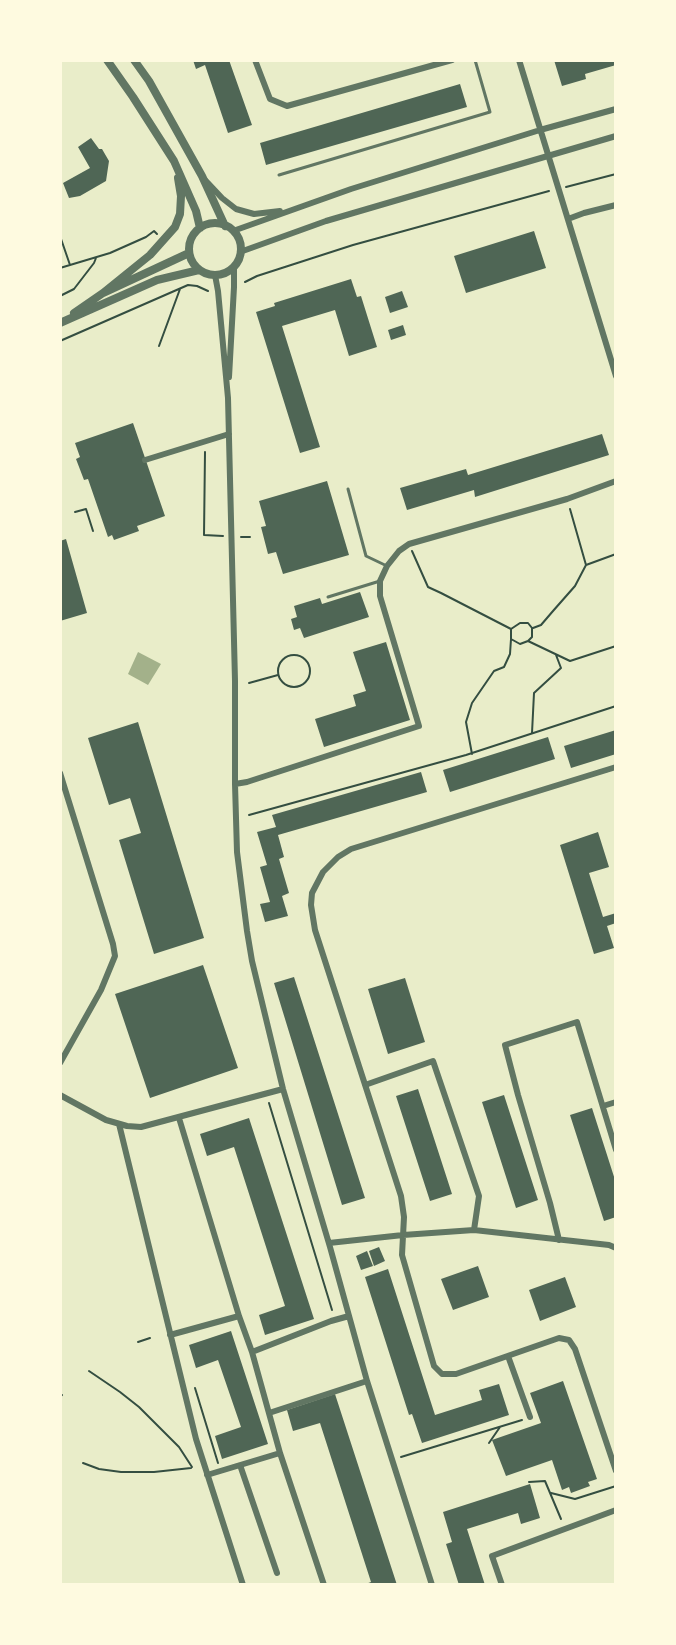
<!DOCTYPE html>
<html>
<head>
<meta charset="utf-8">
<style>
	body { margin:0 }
	#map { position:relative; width:676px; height:1645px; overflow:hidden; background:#e9edc9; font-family:Karla,sans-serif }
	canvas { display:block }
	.frame { position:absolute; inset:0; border:62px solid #fefae0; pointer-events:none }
</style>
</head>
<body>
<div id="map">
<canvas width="676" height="1645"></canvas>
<div class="frame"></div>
</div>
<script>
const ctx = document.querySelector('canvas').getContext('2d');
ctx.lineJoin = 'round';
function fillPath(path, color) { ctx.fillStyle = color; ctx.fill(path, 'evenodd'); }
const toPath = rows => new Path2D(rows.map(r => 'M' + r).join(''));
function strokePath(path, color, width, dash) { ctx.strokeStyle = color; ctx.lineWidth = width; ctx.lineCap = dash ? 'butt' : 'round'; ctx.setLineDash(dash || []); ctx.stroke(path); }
const water = toPath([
	[138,652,161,664,148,685,128,674]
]);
const building = toPath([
	[193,60,219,60,219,61,229,60,252,125,228,133,205,65,196,69],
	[554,60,616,60,616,65,585,74,586,79,562,86],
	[460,84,467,107,266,165,260,143],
	[91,138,99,149,102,149,109,161,106,181,80,196,69,198,63,183,90,168,78,147],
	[534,231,546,268,466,293,454,256],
	[351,279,357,297,361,296,377,347,349,356,335,310,282,326,320,447,300,453,256,312,275,306,274,303],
	[402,291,408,307,390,313,385,297],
	[403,325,406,335,391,340,388,330],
	[133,423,165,516,137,526,139,531,114,540,112,535,108,537,88,479,84,480,76,459,80,457,75,443],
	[602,434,609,455,475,497,474,490,407,510,400,488,466,469,468,475],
	[327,481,349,555,283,574,276,552,268,554,261,527,266,526,259,501],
	[66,539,87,613,60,621,60,541],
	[360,592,369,617,304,638,300,628,294,630,291,619,297,617,294,606,320,598,322,604],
	[386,642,410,720,324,747,315,719,356,706,353,695,366,691,353,652],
	[138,722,204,938,154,954,119,840,141,833,130,798,109,805,88,738],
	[616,730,616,754,571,768,564,746],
	[548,737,555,759,450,792,443,770],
	[421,772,427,792,278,835,284,857,279,859,289,893,282,896,288,916,265,922,260,904,270,902,260,867,267,865,257,832,276,827,272,815],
	[598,832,609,867,589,873,603,917,616,913,616,923,607,926,614,948,594,954,560,845],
	[203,965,238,1068,150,1098,115,994],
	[294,977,365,1198,342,1205,274,983],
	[405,978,425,1042,388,1054,368,989],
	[418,1089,452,1194,430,1201,396,1096],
	[504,1095,538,1200,516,1208,482,1102],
	[592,1108,616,1183,616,1217,604,1221,570,1115],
	[249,1118,314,1319,265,1335,259,1315,285,1306,234,1147,207,1156,200,1134],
	[379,1247,385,1261,374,1266,369,1251],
	[367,1251,373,1266,361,1270,356,1256],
	[478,1266,489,1297,453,1310,441,1279],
	[388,1269,435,1415,482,1400,479,1390,499,1384,509,1415,422,1443,412,1414,409,1415,365,1277],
	[565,1277,576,1307,540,1321,529,1290],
	[231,1331,268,1444,222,1459,215,1436,241,1427,218,1360,196,1368,189,1345],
	[563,1381,597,1479,588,1482,590,1486,571,1493,569,1487,562,1490,552,1460,506,1476,492,1440,541,1423,530,1393],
	[335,1394,397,1585,363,1585,371,1582,320,1423,293,1431,287,1410],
	[530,1484,540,1518,521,1524,518,1513,467,1529,485,1585,459,1585,446,1544,452,1542,443,1512]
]);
const path = toPath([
	[566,187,616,174],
	[60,236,70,265],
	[60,268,110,253,146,237,154,231,157,234],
	[245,282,257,276,353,245,549,191],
	[60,296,74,289,94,263,96,258],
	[60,341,188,285,197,286,208,291],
	[159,346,180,289],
	[205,452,204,535,223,536],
	[570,509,586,565,616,554],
	[75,512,86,509,93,531],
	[241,537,250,537],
	[412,551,428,587,441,593,511,629],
	[533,628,541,625,553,611,575,586,586,565],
	[528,641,532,637,532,628,528,623,520,623,511,629,511,639,520,644,528,641,570,661,616,646],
	'278 671a16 16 0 1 1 32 0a16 16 0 1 1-32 0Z',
	[249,683,278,675],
	[532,733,534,693,561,668,556,655],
	[472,754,466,722,472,703,494,671,504,667,510,654,511,639],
	[249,815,466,755,616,706],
	[269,1103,332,1310],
	[138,1342,150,1338],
	[89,1371,120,1392,139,1407,179,1447,192,1467],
	[195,1388,218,1463],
	[60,1396,62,1395],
	[489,1443,500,1427],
	[401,1457,522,1420],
	[83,1463,99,1469,121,1472,154,1472,191,1468],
	[529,1482,545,1481,561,1519],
	[551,1493,575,1499,616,1486]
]);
const service = toPath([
	[279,175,490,112,475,60],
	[348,489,366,556,387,566],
	[328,597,380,581]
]);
const minor = toPath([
	[255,60,270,99,287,106,452,60],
	[519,60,616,376],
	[206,181,222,198,236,209,254,214,280,211],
	[568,219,584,213,616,205],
	[233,231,351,189,540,130,616,109],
	[240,252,326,221,616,136],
	[215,275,218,291,228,398,235,681,235,784,237,852,247,931,252,961,283,1089,330,1247,367,1381,432,1585],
	[229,377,234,287,234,267],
	[145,460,229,434],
	[616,767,351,849,338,857,323,872,312,893,311,905,315,930,401,1196,404,1217,402,1255,434,1366,442,1374,456,1374,559,1338,569,1340,575,1349,616,1471],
	[60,773,113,944,115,956,101,990,60,1063],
	[235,784,247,782,419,726,380,596,380,581,387,566,399,551,409,544,567,499,616,481],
	[365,1085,433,1061,479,1196,474,1230],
	[60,1095,106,1120,127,1126,141,1127,283,1089],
	[603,1106,616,1102],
	[179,1118,239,1316,252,1352,280,1453,324,1585],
	[119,1124,196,1439,243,1585],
	[559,1240,550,1203,518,1095,505,1045,577,1022,616,1150],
	[329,1243,403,1235,474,1230,609,1245,616,1248],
	[170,1335,239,1316],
	[252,1352,331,1321,349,1316],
	[508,1356,530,1417],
	[269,1413,367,1381],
	[240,1465,277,1573],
	[207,1475,280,1453],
	[502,1585,492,1556,616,1510]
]);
const tertiary = toPath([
	[107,60,133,97,174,161,196,211,200,228],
	[134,60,149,81,202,176,225,226],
	'189 249a26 26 0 1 1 52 0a26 26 0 1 1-52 0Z',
	[103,293,150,255,175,227,180,214,181,196,178,178],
	[74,313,103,293,189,253],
	[60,323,157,280,199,270]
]);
fillPath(water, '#a3b18a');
fillPath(building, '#4f6655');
strokePath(path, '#344e41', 2);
strokePath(service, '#617663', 3);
strokePath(minor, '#617663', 6);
strokePath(tertiary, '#617663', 8);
</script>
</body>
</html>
